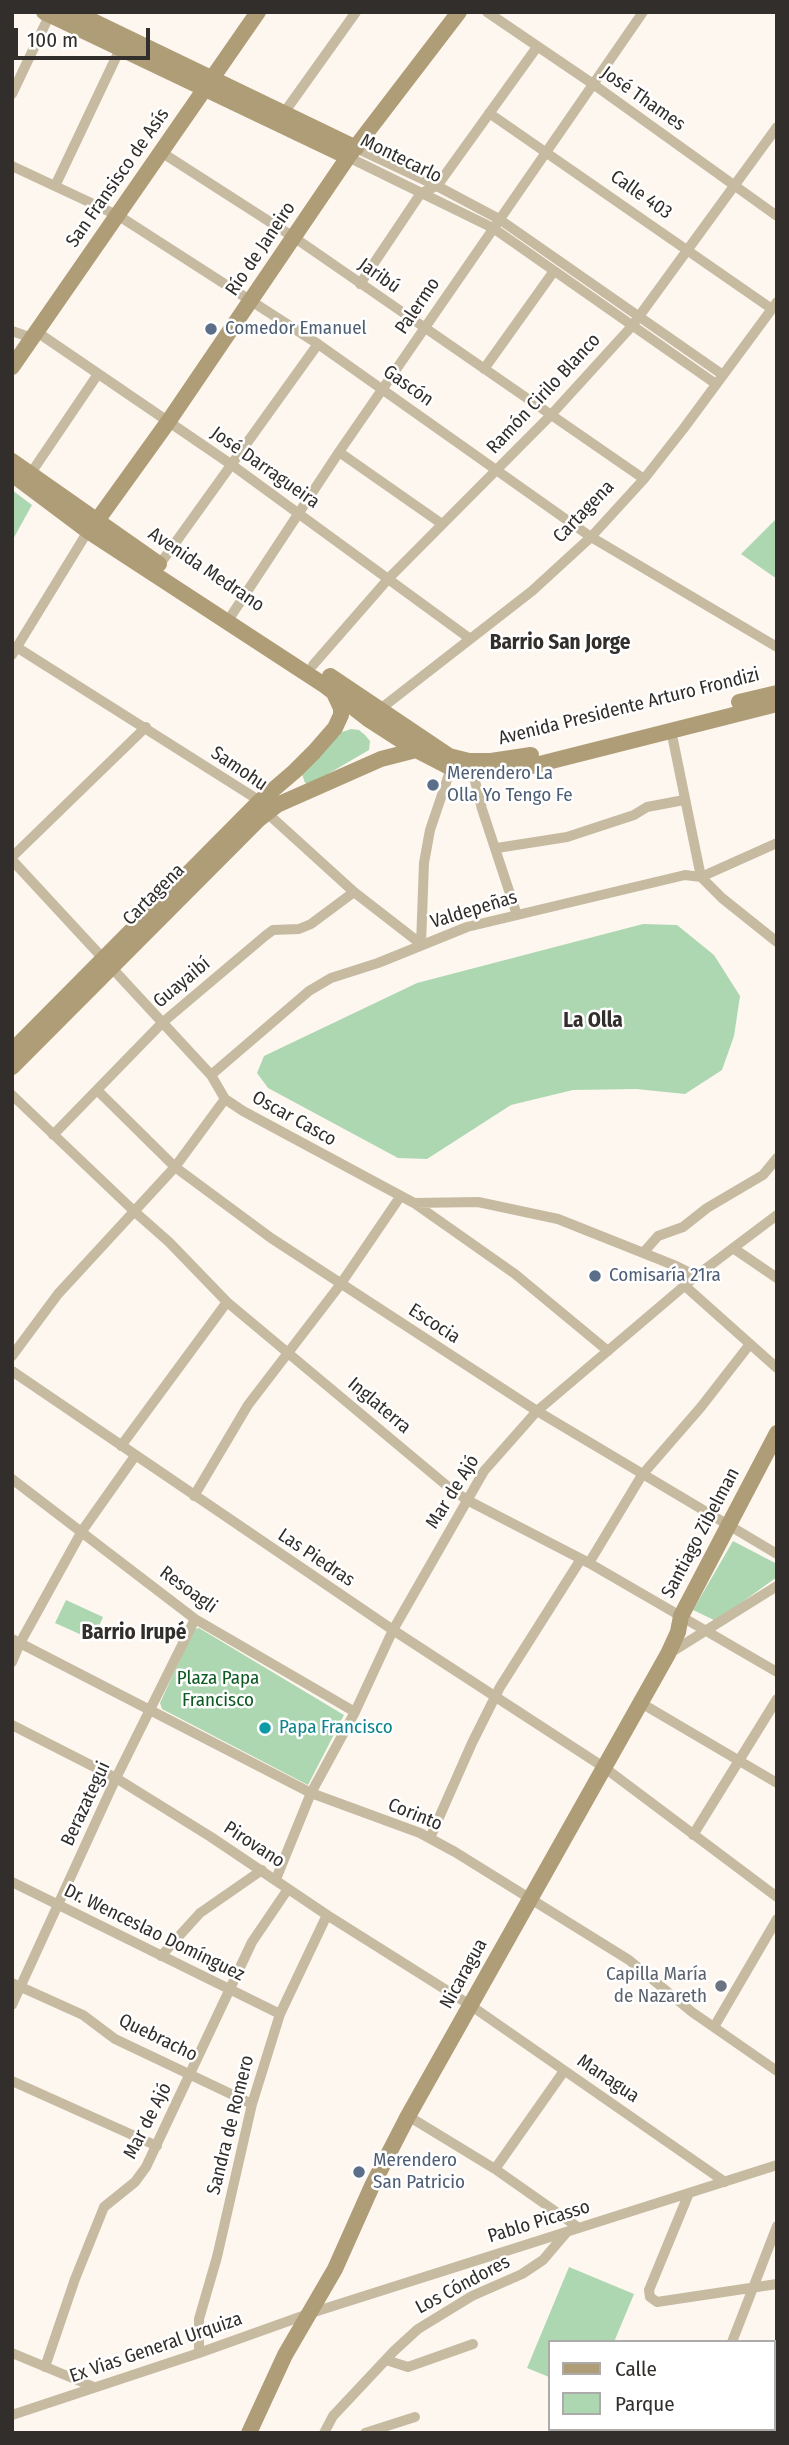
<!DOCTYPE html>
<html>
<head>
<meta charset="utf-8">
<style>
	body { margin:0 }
	#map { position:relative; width:789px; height:2445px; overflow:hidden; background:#fef7f0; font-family:"Fira Sans Condensed",sans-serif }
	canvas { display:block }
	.frame { position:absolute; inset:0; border:14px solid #312e2b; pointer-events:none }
	.legend { position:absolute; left:548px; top:2340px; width:228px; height:91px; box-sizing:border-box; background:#fff; border:2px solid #adabaa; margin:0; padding:9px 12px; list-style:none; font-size:21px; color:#312e2b }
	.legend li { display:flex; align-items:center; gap:14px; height:35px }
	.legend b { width:35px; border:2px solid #adabaa }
	.scale { position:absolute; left:14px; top:28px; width:136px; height:32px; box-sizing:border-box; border:4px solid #312e2b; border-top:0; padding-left:9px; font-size:21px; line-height:24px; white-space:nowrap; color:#312e2b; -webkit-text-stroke:5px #fff; paint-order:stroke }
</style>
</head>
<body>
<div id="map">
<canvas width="789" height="2445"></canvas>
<div class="frame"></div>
<ul class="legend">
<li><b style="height:9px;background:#ae9d77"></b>Calle</li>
<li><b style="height:19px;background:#add7b1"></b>Parque</li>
</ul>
<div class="scale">100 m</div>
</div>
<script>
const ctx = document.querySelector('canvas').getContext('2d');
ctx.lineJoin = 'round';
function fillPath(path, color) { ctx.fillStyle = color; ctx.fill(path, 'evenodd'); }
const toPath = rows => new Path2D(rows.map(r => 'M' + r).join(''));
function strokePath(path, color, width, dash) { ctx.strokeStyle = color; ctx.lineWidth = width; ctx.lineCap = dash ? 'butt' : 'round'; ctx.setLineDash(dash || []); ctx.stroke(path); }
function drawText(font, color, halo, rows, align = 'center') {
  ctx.font = font + ' "Fira Sans Condensed",sans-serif'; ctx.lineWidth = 5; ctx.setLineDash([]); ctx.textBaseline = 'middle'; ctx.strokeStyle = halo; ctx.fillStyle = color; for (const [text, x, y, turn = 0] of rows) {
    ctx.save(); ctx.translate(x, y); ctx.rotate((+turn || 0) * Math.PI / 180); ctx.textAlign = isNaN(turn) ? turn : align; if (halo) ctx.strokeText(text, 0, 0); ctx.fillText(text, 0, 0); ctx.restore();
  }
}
const green = toPath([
	[12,490,32,505,12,541],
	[777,518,777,579,741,554],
	[351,729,359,730,365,735,370,741,369,750,309,785,305,783,302,774,342,732],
	[643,924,677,925,714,955,740,996,734,1036,722,1070,685,1094,636,1089,573,1090,511,1105,427,1159,398,1158,268,1088,257,1073,264,1056,417,983],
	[733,1541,777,1564,777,1577,716,1621,693,1610],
	[66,1600,103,1617,93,1640,55,1623],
	[199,1628,344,1715,308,1785,162,1709,160,1703,194,1629],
	[569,2267,634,2294,614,2342,549,2342,549,2377,527,2368]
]);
const street = toPath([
	[487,12,593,84,777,216],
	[12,94,51,12],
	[489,113,772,309],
	[281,117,356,12],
	[356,148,437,186,499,219,723,375],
	[161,152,295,238,644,479],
	[348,157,493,228,716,384],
	[12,166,119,216,318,344,591,537,777,647],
	[55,186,120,49],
	[360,284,421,193,437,186,537,47],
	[12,331,32,338],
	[37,332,232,465,469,638],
	[484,369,554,271],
	[339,452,442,524],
	[31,473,98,374],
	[160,564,318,344],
	[227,622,339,452,643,12],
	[18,648,260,801,267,813,354,892,421,944],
	[12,655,88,531],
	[313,665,389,578,550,416,632,326,777,127],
	[379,710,532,591,591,537,644,479,684,428,777,302],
	[671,730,701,877,722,898,777,942],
	[473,773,482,809,517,915],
	[497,848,567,837,634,815,647,807,684,800],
	[12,857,146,727],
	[12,860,211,1075,225,1099,243,1111,414,1203,515,1274,608,1351],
	[421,944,424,863,430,830,451,768],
	[211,1075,309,991,331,978,378,963,467,927,685,875,701,877,777,843],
	[97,1090,175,1167,271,1238,537,1411,777,1554],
	[12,1095,135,1212,169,1242,227,1302,446,1485,467,1500,589,1563,777,1672],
	[53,1135,162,1023,265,936,273,930,299,929,311,924,354,892],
	[414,1203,478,1202,558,1219,676,1266,696,1276],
	[733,1248,777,1278],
	[643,1253,658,1236,683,1227,707,1208,763,1175,777,1158],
	[685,1286,777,1368],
	[12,1356,58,1294,175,1167,225,1099],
	[12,1371,393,1630,605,1768,777,1897],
	[121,1446,227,1302],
	[12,1479,195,1619,355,1712],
	[194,1496,248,1405,340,1285,400,1197],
	[589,1563,642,1475,701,1407,750,1344],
	[12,1639,311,1793,420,1833,455,1852,629,1960,692,2012,777,2071],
	[670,1653,777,1586],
	[12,1662,20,1643,82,1531,135,1456],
	[641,1703,777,1783],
	[12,1725,116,1778,211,1837,327,1915,470,2005,725,2182],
	[693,1835,777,1699],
	[430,1838,472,1743,500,1687,581,1559],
	[276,1879,311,1793,355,1712,393,1630,484,1471,537,1411,696,1276,777,1215],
	[12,1882,280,2014],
	[161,1956,200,1913,262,1870],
	[12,1983,83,2015,115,2039,252,2104],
	[12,2005,116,1778,195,1619],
	[714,2027,777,1919],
	[12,2081,157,2146],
	[408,2116,495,2169,579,2228],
	[495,2169,564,2071],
	[689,2193,649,2290,650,2297,657,2302,777,2284],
	[732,2342,777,2226],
	[12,2353,94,2387],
	[199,2353,199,2319,217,2257,252,2104,280,2014,327,1915],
	[386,2360,408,2367,473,2344],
	[45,2367,75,2279,104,2207,135,2182,146,2167,252,1942,288,1889],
	[12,2415,199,2353,311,2313,777,2165],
	[700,2429,700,2433],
	[324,2433,333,2416,394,2351,418,2329,472,2296,522,2274,543,2260,566,2233],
	[365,2433,415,2417]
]);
const secondary = toPath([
	[44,12,348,157],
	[74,12,356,148],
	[12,367,258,12],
	[12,461,159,564],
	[12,474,88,531,324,685,368,719,416,750,451,768,473,773,508,772,777,704],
	[91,529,168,422,348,157,459,12],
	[330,676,449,756,469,761,491,761,531,755],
	[739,702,777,693],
	[12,1051,260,801,295,771,314,752,335,728,341,715,341,708,334,693],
	[12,1067,258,820,277,805,381,759,416,750],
	[249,2433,285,2355,335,2269,372,2186,408,2116,668,1654,678,1632,681,1616,777,1433]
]);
const markers = [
	[211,329,7,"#5c6f8a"],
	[433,785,7,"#5c6f8a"],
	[595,1276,7,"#5c6f8a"],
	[265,1728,7,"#0f9aa8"],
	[721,1986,7,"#6b7280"],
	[359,2172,7,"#5c6f8a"]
];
const streetNames = [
	["José Thames",643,99,35],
	["Montecarlo",401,159,26],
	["San Fransisco de Asís",118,178,-55],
	["Calle 403",641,195,35],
	["Río de Janeiro",261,249,-56],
	["Jaribú",379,276,35],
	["Palermo",418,306,-56],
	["Gascón",408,386,35],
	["Ramón Cirilo Blanco",544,394,-47],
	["José Darragueira",265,468,35],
	["Cartagena",584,512,-46],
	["Avenida Medrano",206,570,34],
	["Avenida Presidente Arturo Frondizi",629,707,-14],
	["Samohu",239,769,34],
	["Cartagena",154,895,-45],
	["Valdepeñas",474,910,-17],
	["Guayaibí",182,983,-40],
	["Oscar Casco",294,1119,29],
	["Escocia",434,1324,33],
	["Inglaterra",379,1406,40],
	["Mar de Ajó",453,1492,-58],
	["Santiago Zibelman",701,1533,-62],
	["Las Piedras",316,1558,34],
	["Resoagli",188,1590,36],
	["Berazategui",86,1804,-65],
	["Corinto",415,1815,22],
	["Pirovano",254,1845,33],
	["Dr. Wenceslao Domínguez",154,1933,26],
	["Nicaragua",464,1974,-61],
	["Quebracho",158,2038,26],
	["Managua",608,2079,34],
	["Mar de Ajó",148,2121,-63],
	["Sandra de Romero",231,2125,-76],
	["Pablo Picasso",539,2222,-17],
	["Los Cóndores",463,2285,-28],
	["Ex Vias General Urquiza",156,2348,-19]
];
const serviceNames = [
	["Comedor Emanuel",225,329],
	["Merendero La",447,774],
	["Olla Yo Tengo Fe",447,796],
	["Comisaría 21ra",609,1276],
	["Merendero",373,2161],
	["San Patricio",373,2183]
];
const parkNames = [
	["Plaza Papa",218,1679],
	["Francisco",218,1701]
];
const cultureNames = [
	["Papa Francisco",279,1728]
];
const worshipNames = [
	["Capilla María",707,1975],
	["de Nazareth",707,1997]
];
const neighbourhoodNames = [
	["Barrio San Jorge",560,643],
	["La Olla",593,1021],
	["Barrio Irupé",134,1633]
];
fillPath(green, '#add7b1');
strokePath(street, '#c6bba1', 10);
strokePath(secondary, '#ae9d77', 16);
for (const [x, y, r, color] of markers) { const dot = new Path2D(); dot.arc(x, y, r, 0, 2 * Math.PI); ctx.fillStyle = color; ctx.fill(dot); strokePath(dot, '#fff', 2.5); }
drawText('19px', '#312e2b', '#fff', streetNames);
drawText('19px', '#4e5e75', '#fff', serviceNames, 'left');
drawText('19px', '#0d5922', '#fff', parkNames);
drawText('19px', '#0d838f', '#fff', cultureNames, 'left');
drawText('19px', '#5b616d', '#fff', worshipNames, 'right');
drawText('bold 21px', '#312e2b', '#fff', neighbourhoodNames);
</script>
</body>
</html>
